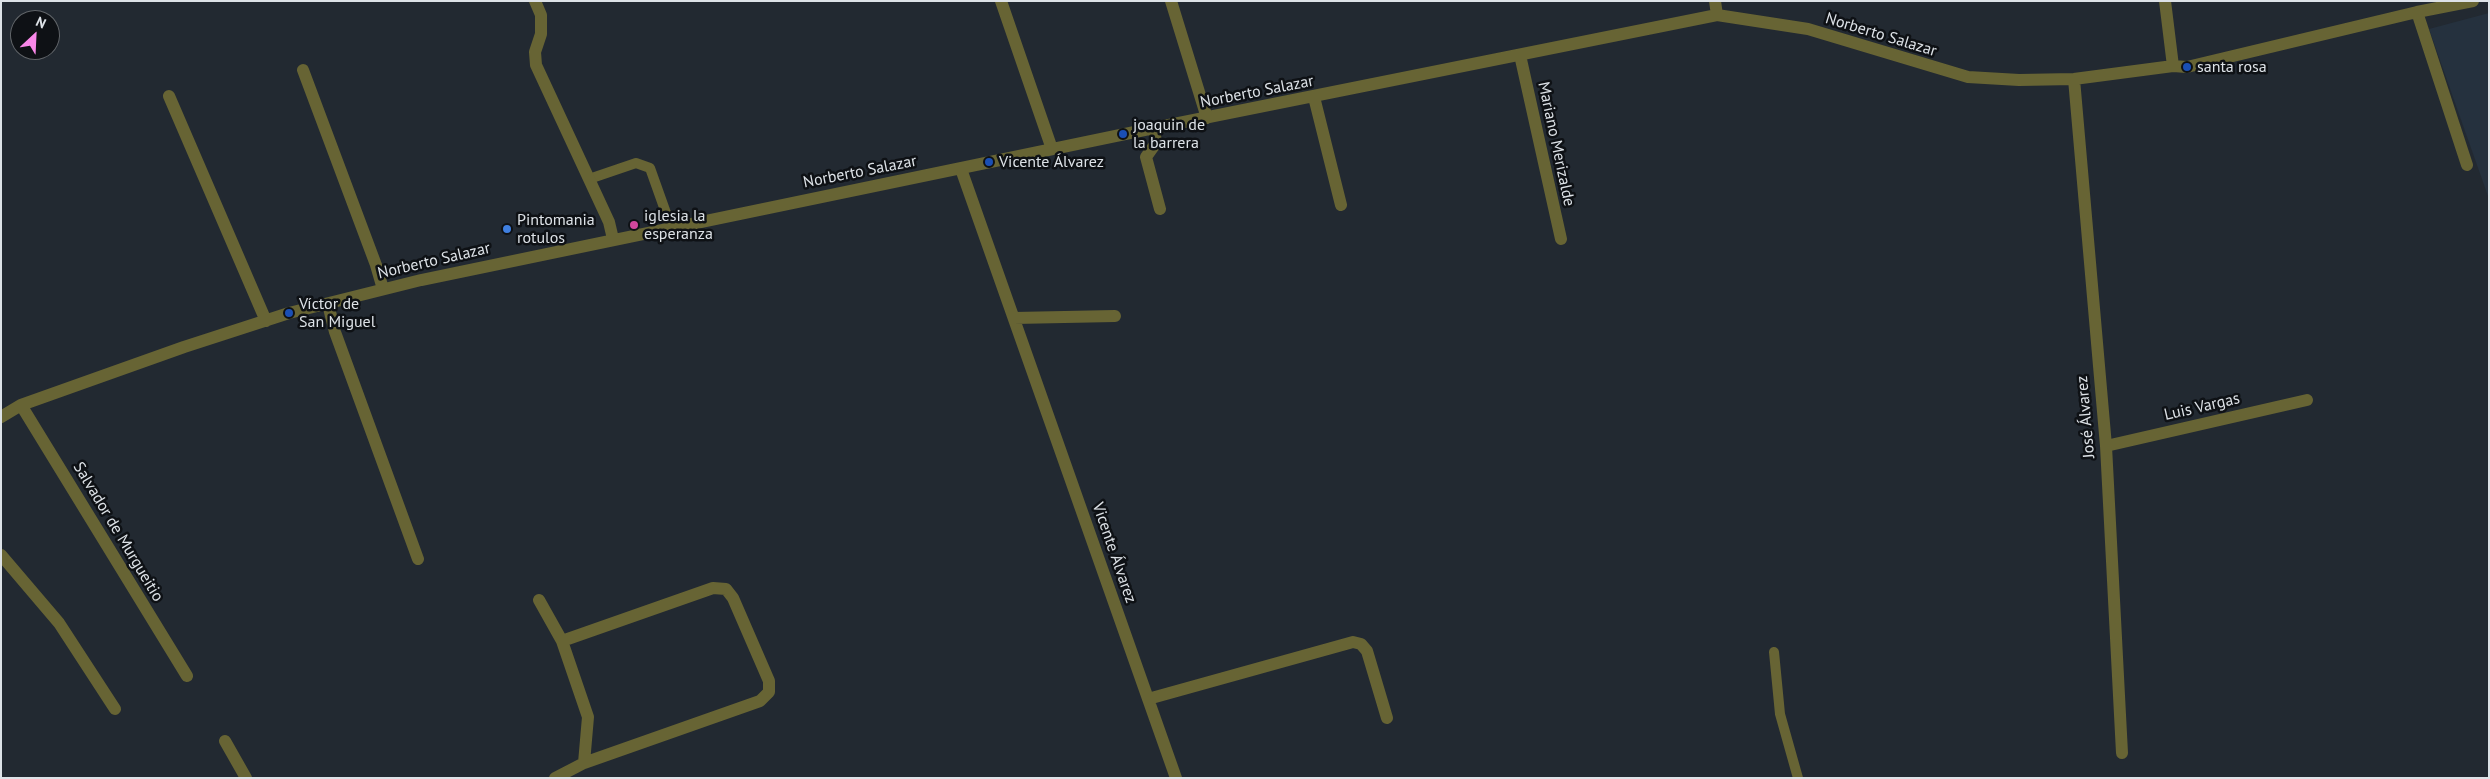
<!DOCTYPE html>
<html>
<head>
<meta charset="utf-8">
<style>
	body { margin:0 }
	#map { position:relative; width:2490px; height:779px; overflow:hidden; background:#222931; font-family:"PT Sans",sans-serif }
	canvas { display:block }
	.frame { position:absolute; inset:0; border:2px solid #dde2e7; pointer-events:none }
	.north { position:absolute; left:10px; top:10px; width:50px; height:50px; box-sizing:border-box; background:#0e1115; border:1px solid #616569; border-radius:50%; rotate:25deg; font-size:14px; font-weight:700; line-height:20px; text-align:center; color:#dde2e7 }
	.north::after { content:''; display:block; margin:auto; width:18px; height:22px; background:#f987e8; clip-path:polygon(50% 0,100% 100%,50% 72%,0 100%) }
</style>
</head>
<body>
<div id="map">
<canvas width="2490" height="779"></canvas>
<div class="frame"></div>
<div class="north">N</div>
</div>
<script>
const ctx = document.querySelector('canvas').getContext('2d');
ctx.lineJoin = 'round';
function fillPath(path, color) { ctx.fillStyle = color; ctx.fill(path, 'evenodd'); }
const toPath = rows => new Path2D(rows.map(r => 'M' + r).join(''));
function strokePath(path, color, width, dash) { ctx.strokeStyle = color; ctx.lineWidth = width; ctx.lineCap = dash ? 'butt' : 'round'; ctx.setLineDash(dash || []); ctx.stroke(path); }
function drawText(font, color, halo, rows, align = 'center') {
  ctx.font = font + ' "PT Sans",sans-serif'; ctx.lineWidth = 5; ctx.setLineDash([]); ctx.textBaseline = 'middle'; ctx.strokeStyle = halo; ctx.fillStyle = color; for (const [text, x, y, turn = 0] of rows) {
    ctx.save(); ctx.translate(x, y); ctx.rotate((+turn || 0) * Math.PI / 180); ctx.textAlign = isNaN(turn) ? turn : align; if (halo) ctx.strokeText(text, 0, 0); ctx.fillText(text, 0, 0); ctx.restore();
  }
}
const built = toPath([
	[2489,13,2489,199,2429,29]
]);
const service = toPath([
	[589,179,636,163,650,168,671,227],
	[1774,652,1780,714,1798,778]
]);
const minor = toPath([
	[535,1,541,15,541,34,535,52,536,65,609,222,613,239],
	[1001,1,1052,149],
	[1171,1,1207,118],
	[1715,1,1717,15],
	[2165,1,2173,66],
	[2417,12,2467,165],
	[1520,55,1561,239],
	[303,70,376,265,383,289],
	[2074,79,2106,446,2122,753],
	[169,96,266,321],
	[1314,97,1341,205],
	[1154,128,1156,143,1146,157,1160,209],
	[961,169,1176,778],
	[328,304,335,332,418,559],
	[1014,318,1115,316],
	[21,405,187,676],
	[1,417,21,405,184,347,289,313,421,280,1154,128,1717,15,1808,29,1968,77,2019,80,2074,79,2173,66,2187,67,2417,12,2473,1],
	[2106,446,2307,400],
	[1,555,59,623,115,709],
	[539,600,562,641,588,717,584,763],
	[1148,699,1353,642,1361,644,1367,651,1387,718],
	[225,741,246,778],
	[555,778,584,763,760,701,769,692,769,681,733,598,726,589,713,588,562,641]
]);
const markers = [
	[2187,67,5,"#1a4fb4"],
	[1123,134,5,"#1a4fb4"],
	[989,162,5,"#1a4fb4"],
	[634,225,5,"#d1479c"],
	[507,229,5,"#3f7fe0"],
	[289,313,5,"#1a4fb4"]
];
const streetNames = [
	["Norberto Salazar",1881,35,17],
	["Norberto Salazar",1257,92,-11],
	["Mariano Merizalde",1556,144,78],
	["Norberto Salazar",860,172,-11],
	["Norberto Salazar",434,261,-13],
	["Luis Vargas",2202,407,-13],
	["José Álvarez",2086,417,-95],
	["Salvador de Murgueitio",118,532,59],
	["Vicente Álvarez",1114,553,71]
];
const poiNames = [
	["santa rosa",2197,67],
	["joaquin de",1133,125],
	["la barrera",1133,143],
	["Vicente Álvarez",999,162],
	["iglesia la",644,216],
	["esperanza",644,234],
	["Pintomania",517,220],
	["rotulos",517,238],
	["Víctor de",299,304],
	["San Miguel",299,322]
];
fillPath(built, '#25313e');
strokePath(service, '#676434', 10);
strokePath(minor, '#676434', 12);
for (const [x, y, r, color] of markers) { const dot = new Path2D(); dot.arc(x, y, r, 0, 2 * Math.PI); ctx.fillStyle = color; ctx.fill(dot); strokePath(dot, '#0e1115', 2); }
drawText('16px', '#dde2e7', '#0e1115', streetNames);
drawText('16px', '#dde2e7', '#0e1115', poiNames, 'left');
</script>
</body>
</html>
